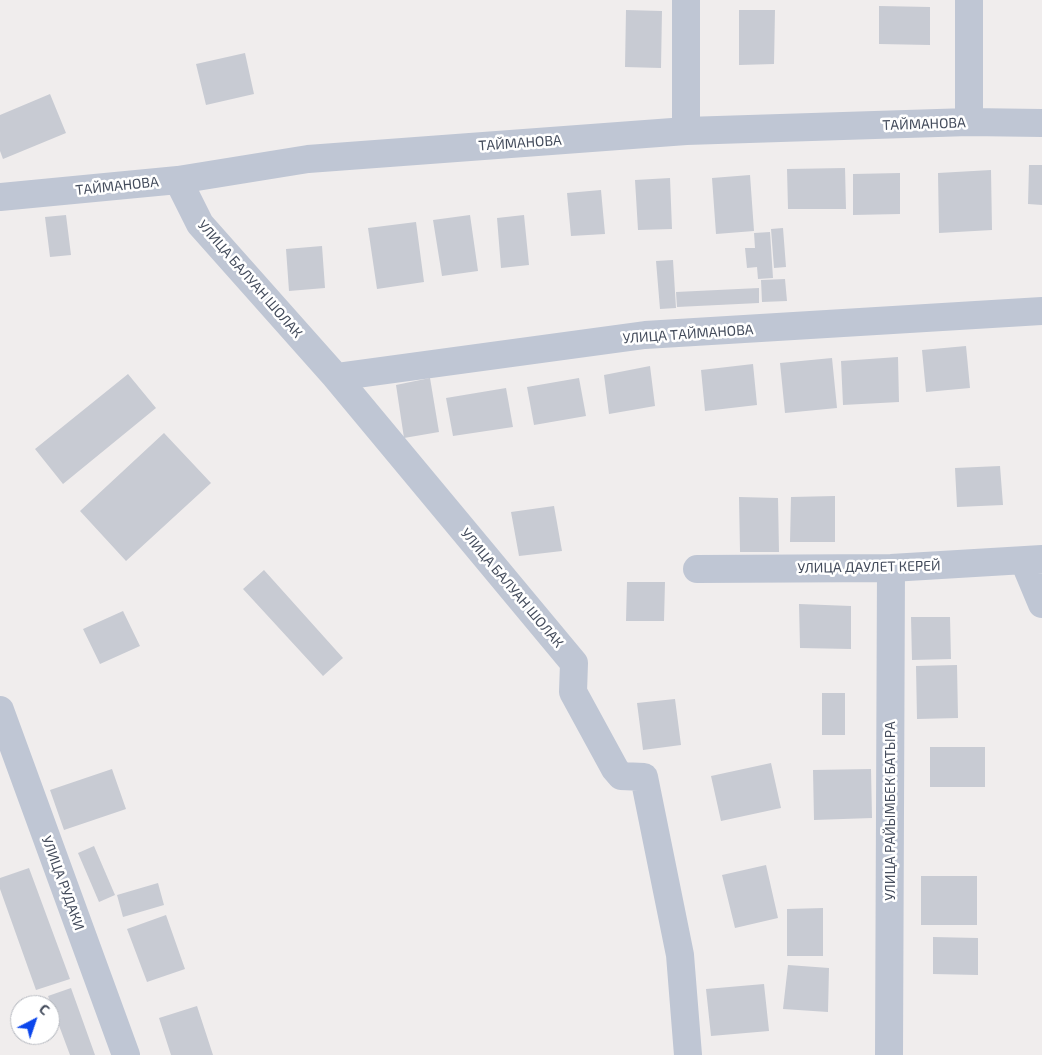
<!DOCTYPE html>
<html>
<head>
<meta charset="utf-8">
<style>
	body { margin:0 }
	#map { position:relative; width:1042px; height:1055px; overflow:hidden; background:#f0eded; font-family:"Exo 2",sans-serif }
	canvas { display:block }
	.north { position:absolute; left:10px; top:995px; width:50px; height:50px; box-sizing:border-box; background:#fff; border:1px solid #b4b7be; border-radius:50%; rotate:41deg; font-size:14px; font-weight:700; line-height:20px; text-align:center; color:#444c5c }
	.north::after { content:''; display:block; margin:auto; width:18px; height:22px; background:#0b46ec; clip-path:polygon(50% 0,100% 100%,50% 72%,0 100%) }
</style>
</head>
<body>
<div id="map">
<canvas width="1042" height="1055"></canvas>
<div class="north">С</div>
</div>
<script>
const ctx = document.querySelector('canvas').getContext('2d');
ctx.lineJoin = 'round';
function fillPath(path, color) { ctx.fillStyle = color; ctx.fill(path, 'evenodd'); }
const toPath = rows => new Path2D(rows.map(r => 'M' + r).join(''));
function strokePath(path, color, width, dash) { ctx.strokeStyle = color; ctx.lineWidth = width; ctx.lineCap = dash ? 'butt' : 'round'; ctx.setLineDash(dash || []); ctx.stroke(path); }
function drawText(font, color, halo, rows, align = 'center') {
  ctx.font = font + ' "Exo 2",sans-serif'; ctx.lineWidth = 5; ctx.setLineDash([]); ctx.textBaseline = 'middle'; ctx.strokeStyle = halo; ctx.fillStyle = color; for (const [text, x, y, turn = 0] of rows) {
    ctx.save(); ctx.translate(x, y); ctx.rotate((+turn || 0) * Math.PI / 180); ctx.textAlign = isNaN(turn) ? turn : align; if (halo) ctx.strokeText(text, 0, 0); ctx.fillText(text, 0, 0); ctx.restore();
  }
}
const building = toPath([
	[879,6,930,7,930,45,879,44],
	[626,10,662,11,661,68,625,67],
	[739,10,775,10,774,64,739,65],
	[245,53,254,94,206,105,196,64],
	[50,94,66,133,3,159,0,151,0,115],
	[1029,165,1042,165,1042,205,1028,204],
	[845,168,846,209,788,209,787,169],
	[991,170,992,230,939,233,938,173],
	[900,173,900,214,853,215,853,174],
	[750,175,754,231,716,234,712,178],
	[670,178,672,229,638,230,635,180],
	[601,190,605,234,571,236,567,193],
	[66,215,71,255,50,257,45,217],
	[470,215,478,271,442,276,433,220],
	[524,215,529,265,501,268,497,218],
	[416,222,424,282,377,289,368,228],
	[783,228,786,267,774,268,771,229],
	[770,232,773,278,758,279,757,267,747,268,745,248,755,248,754,233],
	[322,246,325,288,289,291,286,249],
	[673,260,676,308,660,309,656,261],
	[785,279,787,301,762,302,761,280],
	[759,288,759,303,677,307,676,292],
	[966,346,970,388,926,392,922,350],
	[898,357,899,402,843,405,841,361],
	[832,358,837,408,785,413,780,363],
	[753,364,757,405,705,411,701,370],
	[650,366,655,406,609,414,604,375],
	[128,374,156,408,63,484,35,449],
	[430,378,439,432,404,438,396,385],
	[579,378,586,416,534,425,527,387],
	[506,388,513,427,453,436,446,398],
	[164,433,211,483,126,561,80,511],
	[1000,466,1003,505,957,507,955,468],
	[835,496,835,542,790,542,791,497],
	[739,497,778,498,779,552,740,552],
	[554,506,562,551,519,556,511,512],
	[264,570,343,658,323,676,243,589],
	[627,582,665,582,664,621,626,621],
	[799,604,851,606,851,649,800,648],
	[123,611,140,646,100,664,83,629],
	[911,617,950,617,951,659,912,660],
	[957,665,958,718,917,719,916,666],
	[822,693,845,693,845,735,822,735],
	[675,699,681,745,643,750,637,703],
	[930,747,985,747,985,787,930,787],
	[771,763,781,808,721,821,711,776],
	[112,769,126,809,64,830,50,790],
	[871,769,872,818,814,820,813,770],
	[94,846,115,895,99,902,78,853],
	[766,865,778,918,735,928,722,875],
	[29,868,70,979,36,990,0,889,0,878],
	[921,876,977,876,977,925,921,925],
	[158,883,164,905,123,917,117,895],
	[823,908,823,956,787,956,787,909],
	[166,915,185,969,147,982,127,929],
	[933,937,978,938,978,975,933,974],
	[788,965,829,968,828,1012,783,1009],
	[764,984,769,1031,711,1036,706,989],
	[71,988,95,1055,70,1055,48,996],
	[197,1006,213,1055,171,1055,159,1018]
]);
const minor = toPath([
	[969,0,969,122],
	[686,131,686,0],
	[178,180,200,224,336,377,574,663,573,692,615,769,621,776,644,777,680,955,688,1055],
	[0,197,178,180,308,159,686,131,969,122,1042,123],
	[336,377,645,335,1042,311],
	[1024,561,1042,604],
	[697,569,891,568,1042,559],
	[0,710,126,1055],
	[889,1055,891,568]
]);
const streetNames = [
	["ТАЙМАНОВА",924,124,-2],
	["ТАЙМАНОВА",520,143,-4],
	["ТАЙМАНОВА",117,186,-6],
	["УЛИЦА БАЛУАН ШОЛАК",250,279,49],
	["УЛИЦА ТАЙМАНОВА",688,334,-4],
	["УЛИЦА ДАУЛЕТ КЕРЕЙ",869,567,-1],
	["УЛИЦА БАЛУАН ШОЛАК",512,588,50],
	["УЛИЦА РАЙЫМБЕК БАТЫРА",890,811,-90],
	["УЛИЦА РУДАКИ",63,883,70]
];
fillPath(building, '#c8cbd3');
strokePath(minor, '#bfc6d4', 28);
drawText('14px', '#444c5c', '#fff', streetNames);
</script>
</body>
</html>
